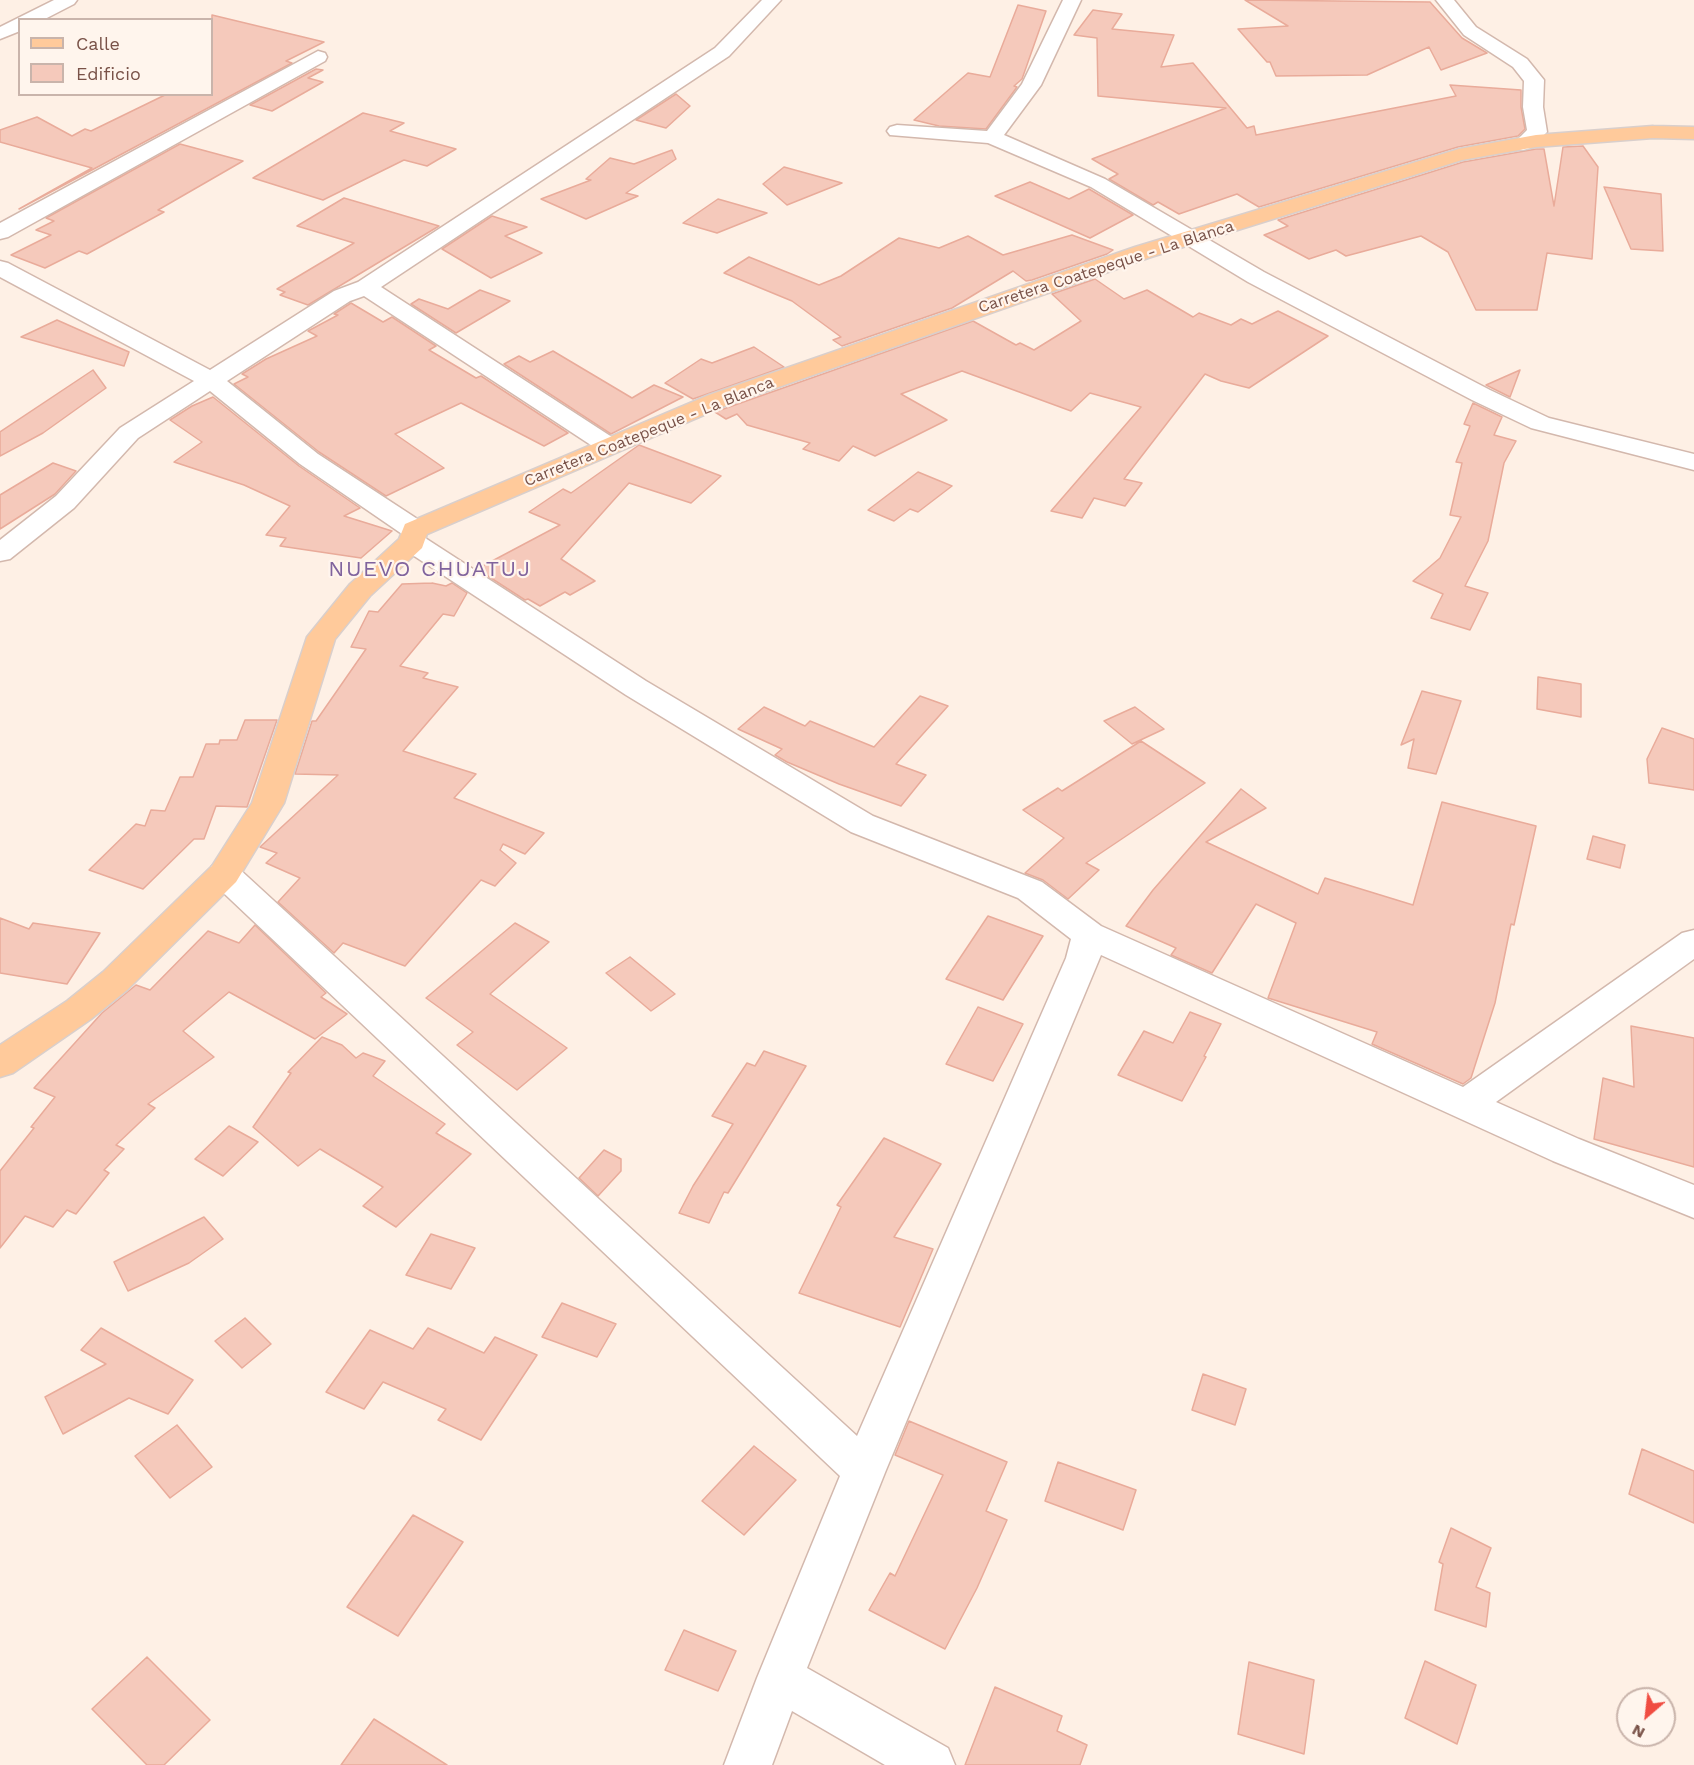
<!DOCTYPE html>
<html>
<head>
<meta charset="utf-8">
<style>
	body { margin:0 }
	#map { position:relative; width:1694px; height:1765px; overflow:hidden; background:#fef0e5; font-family:"Work Sans",sans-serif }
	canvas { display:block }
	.legend { position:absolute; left:18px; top:18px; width:195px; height:78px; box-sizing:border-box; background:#fff5ed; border:2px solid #c9b4ab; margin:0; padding:8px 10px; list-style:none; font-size:18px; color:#795248 }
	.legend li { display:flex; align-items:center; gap:12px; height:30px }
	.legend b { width:30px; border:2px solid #c9b4ab }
	.north { position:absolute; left:1616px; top:1687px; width:60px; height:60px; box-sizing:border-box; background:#fff5ed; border:2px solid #c9b4ab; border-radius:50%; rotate:208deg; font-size:16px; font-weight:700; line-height:24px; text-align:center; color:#795248 }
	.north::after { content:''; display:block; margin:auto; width:21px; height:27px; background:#f04d42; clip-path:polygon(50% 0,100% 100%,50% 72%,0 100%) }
</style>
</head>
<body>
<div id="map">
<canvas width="1694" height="1765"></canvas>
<ul class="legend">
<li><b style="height:8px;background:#ffca9b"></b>Calle</li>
<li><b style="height:16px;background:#f5c9bb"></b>Edificio</li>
</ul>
<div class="north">N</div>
</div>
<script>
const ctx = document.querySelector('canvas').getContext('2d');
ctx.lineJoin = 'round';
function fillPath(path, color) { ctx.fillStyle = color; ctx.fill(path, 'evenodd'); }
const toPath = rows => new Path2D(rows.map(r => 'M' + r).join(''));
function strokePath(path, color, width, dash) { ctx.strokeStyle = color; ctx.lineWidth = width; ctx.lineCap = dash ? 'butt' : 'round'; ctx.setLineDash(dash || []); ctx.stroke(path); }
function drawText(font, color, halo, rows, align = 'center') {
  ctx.font = font + ' "Work Sans",sans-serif'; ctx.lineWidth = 4.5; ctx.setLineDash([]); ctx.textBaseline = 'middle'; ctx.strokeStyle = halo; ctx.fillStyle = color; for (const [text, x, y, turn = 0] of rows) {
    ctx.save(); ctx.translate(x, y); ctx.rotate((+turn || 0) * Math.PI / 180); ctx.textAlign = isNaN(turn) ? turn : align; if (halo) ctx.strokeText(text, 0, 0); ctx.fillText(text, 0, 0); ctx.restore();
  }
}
const building = toPath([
	[1245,0,1430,2,1462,38,1487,53,1441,70,1429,47,1367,75,1276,76,1270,62,1267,62,1238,29,1288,26,1245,0],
	[1018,5,1046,11,1022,79,1014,86,1017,87,986,129,939,126,914,120,968,73,990,77,1018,5],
	[1093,10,1122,14,1112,29,1174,35,1161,67,1193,63,1247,128,1254,126,1256,135,1456,96,1450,85,1521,90,1521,107,1525,129,1518,136,1458,147,1259,207,1237,194,1179,214,1158,202,1153,205,1109,179,1118,174,1092,159,1226,108,1098,96,1097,38,1074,35,1093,10],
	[212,15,324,42,286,61,292,63,19,209,92,168,0,142,0,130,37,117,72,136,85,129,91,131,167,94,212,94,212,15],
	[316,69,323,70,308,78,323,82,272,111,250,105,316,69],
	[676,94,690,106,666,128,636,120,676,94],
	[363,113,404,123,390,131,456,149,427,166,404,160,323,200,253,178,363,113],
	[180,144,243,161,158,210,164,212,87,254,79,251,45,268,11,255,51,235,36,230,54,221,46,218,180,144],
	[1583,146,1598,167,1592,259,1547,253,1537,310,1476,310,1448,252,1421,236,1346,256,1336,250,1309,259,1264,235,1288,226,1278,220,1463,162,1536,149,1544,149,1554,206,1563,147,1583,146],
	[672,150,676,159,626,193,638,196,586,219,541,199,591,180,586,179,610,158,634,164,672,150],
	[784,167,842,183,787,205,763,184,784,167],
	[1030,182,1069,199,1089,189,1133,215,1090,238,995,196,1030,182],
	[1604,187,1661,194,1663,251,1631,249,1604,187],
	[344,198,439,226,308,305,280,295,285,292,277,289,354,243,297,226,344,198],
	[718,199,767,213,717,233,683,223,718,199],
	[492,216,527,227,505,236,542,253,491,278,442,249,492,216],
	[1072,235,1113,250,1107,254,1032,280,1026,281,1013,271,952,308,842,346,833,340,841,337,792,301,724,273,749,257,819,285,841,276,899,238,939,248,968,236,1003,255,1072,235],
	[1095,279,1124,299,1147,290,1193,317,1199,313,1231,325,1241,319,1252,324,1278,311,1328,336,1249,388,1221,381,1205,374,1124,479,1142,483,1125,506,1094,498,1082,518,1051,511,1141,407,1090,393,1071,411,962,371,901,394,947,420,875,456,853,446,839,461,803,449,810,443,747,425,737,414,726,419,715,412,973,321,1016,345,1020,343,1034,350,1081,321,1052,294,1095,279],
	[480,290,510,301,456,333,411,304,419,299,448,309,480,290],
	[351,303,383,322,392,317,436,346,429,350,476,378,481,376,568,433,544,446,461,403,395,434,444,468,386,496,319,452,234,384,248,377,242,374,266,359,317,336,308,331,338,315,334,314,351,303],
	[57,320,129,352,124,366,21,337,57,320],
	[754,347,784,367,693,399,665,383,701,359,712,363,754,347],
	[553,351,632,398,654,385,683,397,611,434,504,364,519,356,530,362,553,351],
	[93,370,106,388,43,433,0,456,0,432,93,370],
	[1520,370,1510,397,1486,385,1520,370],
	[213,397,299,466,360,508,344,516,392,531,361,558,280,546,286,538,266,535,290,506,244,485,174,462,202,442,170,420,192,406,213,397],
	[1473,403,1502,417,1494,435,1516,441,1504,463,1488,541,1465,586,1488,593,1470,630,1431,618,1443,594,1413,581,1440,558,1461,517,1450,515,1462,463,1456,462,1470,426,1464,424,1473,403],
	[639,445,721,476,691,503,629,483,561,559,595,581,570,595,565,592,540,606,528,599,525,600,477,569,560,525,529,512,563,489,571,493,639,445],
	[53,463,76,471,55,494,0,529,0,495,53,463],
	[918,472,952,486,918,512,910,509,894,521,868,510,918,472],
	[432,583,446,586,452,583,467,593,454,616,443,614,400,666,428,673,423,678,458,687,403,751,476,774,454,798,544,833,525,854,503,844,500,850,516,863,495,886,481,880,405,966,343,943,334,953,278,902,300,878,266,863,277,853,260,847,338,775,295,774,312,721,316,721,366,649,351,647,369,611,378,612,402,584,432,583],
	[1538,677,1581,684,1581,717,1537,709,1538,677],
	[1422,691,1461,701,1436,774,1408,768,1414,739,1401,745,1422,691],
	[920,696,948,706,896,764,926,775,901,806,839,784,787,762,775,755,782,749,738,729,764,707,805,726,810,721,874,747,920,696],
	[1135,707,1164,729,1132,744,1104,721,1135,707],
	[245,720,277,720,247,807,216,806,204,839,194,839,143,889,89,870,136,824,145,826,151,810,165,811,180,777,193,777,206,744,219,744,220,740,237,740,245,720],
	[1662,728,1694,739,1694,790,1649,783,1647,759,1662,728],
	[1141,741,1205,783,1086,863,1099,870,1068,899,1043,880,1025,873,1064,838,1023,810,1058,788,1062,791,1141,741],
	[1241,789,1266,808,1206,842,1318,894,1325,878,1413,905,1442,802,1536,826,1514,925,1511,924,1495,1003,1471,1078,1463,1084,1372,1044,1377,1032,1268,998,1296,923,1256,904,1212,973,1171,955,1176,948,1126,926,1153,890,1241,789],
	[1593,836,1625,845,1620,868,1587,859,1593,836],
	[988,916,1043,936,1003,1000,946,979,988,916],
	[0,918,29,929,33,923,100,933,67,984,0,973,0,918],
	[515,923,549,942,490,994,567,1048,517,1090,457,1045,473,1032,426,998,515,923],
	[255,925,326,993,321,997,347,1014,315,1039,229,992,183,1031,214,1057,148,1104,155,1108,116,1145,124,1149,104,1170,109,1173,76,1214,67,1210,53,1227,25,1216,0,1248,0,1171,34,1128,31,1127,55,1097,34,1088,102,1013,136,985,150,990,208,931,239,943,255,925],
	[630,957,675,994,651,1011,606,973,630,957],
	[978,1007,1023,1024,993,1081,946,1064,978,1007],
	[1190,1012,1221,1024,1204,1056,1206,1057,1182,1101,1118,1075,1144,1031,1173,1043,1190,1012],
	[1631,1026,1694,1038,1694,1167,1594,1139,1603,1078,1634,1087,1631,1026],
	[322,1037,342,1045,356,1058,363,1053,385,1061,373,1076,445,1124,436,1133,471,1154,396,1227,363,1206,383,1187,320,1149,298,1166,253,1127,291,1073,288,1072,322,1037],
	[764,1051,806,1066,728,1193,724,1192,709,1223,679,1213,693,1186,733,1124,712,1116,747,1063,755,1066,764,1051],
	[229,1126,258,1142,223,1176,195,1159,229,1126],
	[884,1138,941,1164,894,1237,933,1249,900,1327,799,1293,841,1207,837,1205,884,1138],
	[604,1150,621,1159,621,1171,598,1196,579,1178,604,1150],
	[204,1217,223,1239,189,1263,128,1291,114,1262,204,1217],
	[431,1234,475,1248,451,1289,406,1275,431,1234],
	[562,1303,616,1324,597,1357,542,1337,562,1303],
	[245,1318,271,1344,242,1368,215,1341,245,1318],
	[101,1328,193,1380,168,1414,129,1398,63,1434,45,1397,106,1364,81,1350,101,1328],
	[428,1328,484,1353,495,1337,537,1355,481,1440,438,1420,446,1409,383,1382,364,1409,326,1392,370,1330,413,1349,428,1328],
	[1203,1374,1246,1389,1235,1425,1192,1410,1203,1374],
	[909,1421,1007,1462,986,1511,1007,1520,977,1588,945,1649,869,1610,890,1573,895,1576,943,1475,895,1455,909,1421],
	[177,1425,212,1467,170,1498,135,1456,177,1425],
	[754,1446,796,1480,744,1535,702,1501,754,1446],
	[1642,1449,1694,1471,1694,1523,1629,1494,1642,1449],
	[1058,1462,1136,1490,1123,1530,1045,1501,1058,1462],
	[413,1515,463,1542,398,1636,347,1607,413,1515],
	[1451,1528,1491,1548,1476,1587,1490,1593,1486,1627,1435,1610,1443,1564,1439,1562,1451,1528],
	[684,1630,736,1651,718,1691,665,1670,684,1630],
	[147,1657,210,1720,164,1765,147,1765,92,1709,147,1657],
	[1425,1661,1476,1685,1457,1744,1405,1718,1425,1661],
	[1249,1662,1314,1680,1304,1754,1238,1734,1249,1662],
	[995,1687,1062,1716,1057,1731,1087,1745,1080,1765,965,1765,995,1687],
	[374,1719,447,1765,341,1765,374,1719]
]);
const minor = toPath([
	[54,0,77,0,74,4,43,20,20,20,20,31,0,39,0,27,54,0],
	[762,0,781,0,729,56,381,287,618,441,622,446,618,451,609,454,600,451,364,296,350,301,227,381,318,454,425,524,428,530,422,536,646,681,873,816,1042,882,1101,926,1463,1087,1682,933,1694,930,1694,959,1496,1102,1579,1139,1694,1185,1694,1218,1553,1161,1101,955,886,1470,807,1668,948,1748,955,1765,885,1765,792,1711,772,1765,724,1765,757,1678,840,1476,212,882,208,874,212,866,224,862,236,866,857,1436,1066,958,1071,939,1018,898,851,832,626,695,402,548,398,542,405,536,300,464,210,391,138,438,74,508,10,559,0,561,0,540,56,496,120,428,194,381,0,277,0,261,8,263,210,370,334,291,358,282,715,48,762,0],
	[1063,0,1081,0,1041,85,1004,135,1105,179,1264,272,1490,390,1549,418,1694,454,1694,470,1531,428,1472,400,1248,282,1091,187,988,143,890,135,887,131,890,127,897,125,987,131,1022,84,1063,0],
	[1436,0,1454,0,1476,27,1527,59,1544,80,1543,107,1547,132,1530,148,1523,150,1516,148,1513,144,1527,130,1523,107,1524,81,1513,67,1464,35,1436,0],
	[318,51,325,53,327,57,325,61,8,237,0,239,0,223,318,51]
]);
const major = toPath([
	[1653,126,1694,127,1694,139,1653,138,1536,147,1462,160,1151,257,727,405,427,534,422,548,370,596,335,639,284,803,236,882,127,990,91,1019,13,1073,0,1077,0,1045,67,1001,103,972,212,866,252,803,307,637,350,584,399,539,405,524,709,395,1135,247,1459,149,1536,135,1653,126]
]);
const farStreetnames = [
	["Carretera Coatepeque - La Blanca",1106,267,-18],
	["Carretera Coatepeque - La Blanca",649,432,-22]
];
const quarterNames = [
	["NUEVO CHUATUJ",430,570]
];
fillPath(building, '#f5c9bb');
strokePath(building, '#e9ab9a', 1.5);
strokePath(minor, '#d3b8ad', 3);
strokePath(major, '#d9cfcc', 3);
fillPath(minor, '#fff');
fillPath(major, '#ffca9b');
drawText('16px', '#795248', '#fff5ed', farStreetnames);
ctx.letterSpacing = '1.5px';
drawText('22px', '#80639d', '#fff5ed', quarterNames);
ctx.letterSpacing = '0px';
</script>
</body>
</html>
